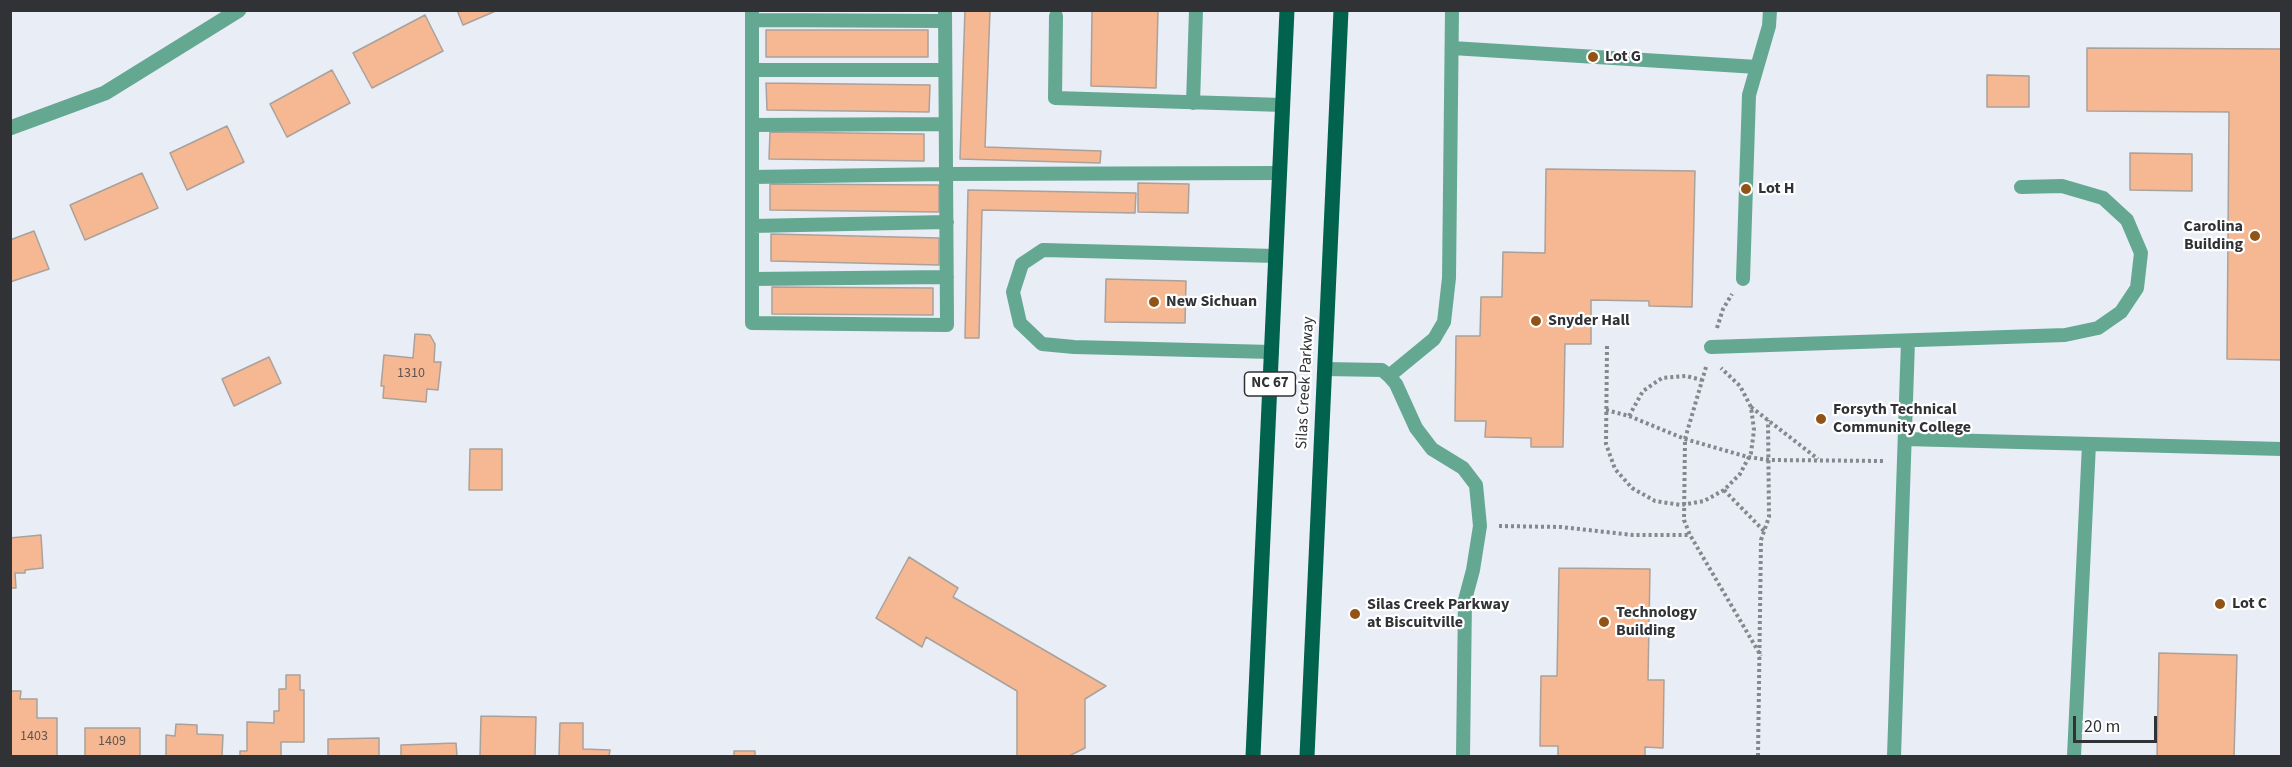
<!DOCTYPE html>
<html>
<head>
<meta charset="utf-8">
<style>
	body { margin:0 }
	#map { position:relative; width:2292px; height:767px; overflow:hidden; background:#e9edf6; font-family:"Source Sans 3",sans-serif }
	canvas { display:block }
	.frame { position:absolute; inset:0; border:12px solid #313236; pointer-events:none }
	.scale { position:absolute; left:2073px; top:716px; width:84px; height:27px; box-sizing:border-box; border:3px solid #313236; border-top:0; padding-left:8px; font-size:18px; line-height:21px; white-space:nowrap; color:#313236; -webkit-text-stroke:4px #fff; paint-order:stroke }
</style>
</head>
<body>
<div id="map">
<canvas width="2292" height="767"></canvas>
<div class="frame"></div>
<div class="scale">20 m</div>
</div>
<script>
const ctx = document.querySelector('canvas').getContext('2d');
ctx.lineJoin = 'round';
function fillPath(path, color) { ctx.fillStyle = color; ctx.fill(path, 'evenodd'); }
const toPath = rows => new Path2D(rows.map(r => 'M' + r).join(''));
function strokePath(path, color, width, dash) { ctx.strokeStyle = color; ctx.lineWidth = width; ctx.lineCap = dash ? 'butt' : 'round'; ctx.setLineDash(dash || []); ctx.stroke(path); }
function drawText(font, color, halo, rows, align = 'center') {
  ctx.font = font + ' "Source Sans 3",sans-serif'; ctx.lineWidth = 4.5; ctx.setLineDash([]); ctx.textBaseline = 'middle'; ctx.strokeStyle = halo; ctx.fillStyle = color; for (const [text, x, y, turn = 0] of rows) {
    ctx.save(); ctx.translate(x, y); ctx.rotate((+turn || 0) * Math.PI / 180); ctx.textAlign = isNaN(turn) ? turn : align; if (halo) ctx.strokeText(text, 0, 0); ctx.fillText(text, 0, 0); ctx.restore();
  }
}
const building = toPath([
	[457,10,498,10,463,25,457,10],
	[965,10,990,10,985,147,1101,151,1100,163,960,159,965,10],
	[1092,10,1175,10,1158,11,1156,88,1091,86,1092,10],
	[425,15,443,51,372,88,353,53,425,15],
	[766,30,928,30,928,57,766,57,766,30],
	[2087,48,2282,49,2282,360,2227,359,2229,112,2087,111,2087,48],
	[332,70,350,103,287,137,270,104,332,70],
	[1987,75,2029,76,2029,107,1987,107,1987,75],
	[766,83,930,85,929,112,767,110,766,83],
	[227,126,244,162,187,190,170,153,227,126],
	[770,132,924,134,924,161,769,159,770,132],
	[2130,153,2192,154,2192,191,2130,190,2130,153],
	[1546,169,1695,171,1692,307,1649,306,1649,301,1591,300,1591,344,1565,344,1563,447,1531,447,1531,438,1485,437,1486,421,1455,421,1456,336,1480,336,1481,297,1502,297,1503,252,1545,253,1546,169],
	[142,173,158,208,85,240,70,205,142,173],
	[1138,183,1189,184,1188,213,1138,212,1138,183],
	[770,184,939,185,939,212,770,210,770,184],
	[968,190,1136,193,1135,213,982,210,979,338,965,338,968,190],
	[34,231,49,269,10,282,10,240,34,231],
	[771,234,939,238,939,265,771,261,771,234],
	[1106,279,1186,281,1185,323,1105,322,1106,279],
	[772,287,933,288,933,315,772,314,772,287],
	[415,334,430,335,435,344,434,362,441,362,438,390,427,389,426,402,383,398,384,386,381,386,384,355,413,358,415,334],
	[269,357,281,383,234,406,222,379,269,357],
	[470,449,502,449,502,490,469,490,470,449],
	[41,535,43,568,25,570,25,573,15,573,16,588,10,588,10,538,41,535],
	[909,557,958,588,953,597,1106,686,1085,699,1085,748,1069,756,1017,756,1017,691,926,637,922,647,876,618,909,557],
	[1559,568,1650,569,1648,680,1664,680,1663,748,1645,747,1645,756,1558,756,1558,746,1540,746,1541,676,1557,676,1559,568],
	[2159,653,2237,655,2234,756,2157,756,2159,653],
	[286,675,300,675,300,690,304,690,304,742,281,742,281,756,240,756,240,751,247,751,247,722,274,723,274,711,279,711,279,689,286,689,286,675],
	[10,691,21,691,20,699,37,699,37,718,57,718,57,756,10,756,10,691],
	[481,716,536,717,535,756,480,756,481,716],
	[560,723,583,723,583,749,610,750,609,756,559,756,560,723],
	[176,724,197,725,197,734,223,735,222,756,166,756,166,735,175,736,176,724],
	[85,728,140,728,140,756,85,756,85,728],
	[379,738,379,756,328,756,328,739,379,738],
	[456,743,457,756,401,756,401,745,456,743],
	[734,751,755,751,755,756,734,756,734,751]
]);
const path = toPath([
	[1717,328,1723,309,1732,294],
	[1607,346,1606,444,1615,469,1632,488,1655,501,1681,505,1704,501,1724,490,1740,474,1751,453,1754,430,1751,407,1740,386,1721,368],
	[1706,367,1685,439,1684,520,1690,535,1761,656],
	[1751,407,1818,459],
	[1606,410,1629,416,1685,439,1748,457,1769,460,1885,461],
	[1629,416,1643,391,1662,378,1686,376,1702,380],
	[1724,490,1764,531],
	[1499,526,1561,527,1633,535,1690,535],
	[1758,756,1761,540,1769,517,1768,420]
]);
const service = toPath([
	[752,10,752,323,947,325,945,10],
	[1056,16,1055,98,1283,105],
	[752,20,945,21],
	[1452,48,1757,67],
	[752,70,945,70],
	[1193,103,1196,10],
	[752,125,944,124],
	[752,177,945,174,1280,173],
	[752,226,947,222],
	[752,279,947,277],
	[1743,279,1749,95,1769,26,1770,10],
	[1711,347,2065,335,2098,328,2121,312,2137,288,2141,253,2127,220,2103,198,2062,186,2021,187],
	[1272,352,1074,347,1042,344,1020,323,1013,292,1022,264,1043,250,1276,256],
	[1325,369,1382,370,1389,376,1396,384,1416,428,1432,449,1463,468,1476,485,1480,526,1473,570,1465,600,1463,756],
	[1389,376,1434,339,1444,322,1449,278,1452,10],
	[1905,439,2282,449],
	[1894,756,1908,341],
	[2074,756,2089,444]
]);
const minor = toPath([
	[10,128,105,93,239,10]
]);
const primary = toPath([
	[1253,756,1287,10],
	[1307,756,1341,10]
]);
const markers = [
	[1593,57,6,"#915416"],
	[1746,189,6,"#915416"],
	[2255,236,6,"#915416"],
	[1154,302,6,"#915416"],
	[1536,321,6,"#915416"],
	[1821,419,6,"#915416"],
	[2220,604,6,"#915416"],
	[1355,614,6,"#915416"],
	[1604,622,6,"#915416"]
];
const numberNames = [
	["1310",411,374],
	["1403",34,737],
	["1409",112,742]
];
const shields = [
	[1270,384,51]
];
const shieldNames = [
	["NC 67",1270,384]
];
const poiNames = [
	["Lot G",1605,57],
	["Lot H",1758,189],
	["Carolina",2243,227,"right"],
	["Building",2243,245,"right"],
	["New Sichuan",1166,302],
	["Snyder Hall",1548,321],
	["Forsyth Technical",1833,410],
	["Community College",1833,428],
	["Lot C",2232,604],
	["Silas Creek Parkway",1367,605],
	["at Biscuitville",1367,623],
	["Technology",1616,613],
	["Building",1616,631]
];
const streetNames = [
	["Silas Creek Parkway",1306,383,-87]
];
fillPath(building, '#f6b893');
strokePath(building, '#aaa19b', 1.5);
strokePath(path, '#86888e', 4, [3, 3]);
strokePath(service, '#65a892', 14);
strokePath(minor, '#65a892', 15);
strokePath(primary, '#01634d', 15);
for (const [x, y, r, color] of markers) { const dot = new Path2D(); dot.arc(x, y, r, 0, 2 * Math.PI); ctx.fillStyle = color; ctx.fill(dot); strokePath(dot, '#fff', 2); }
drawText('14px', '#62544d', null, numberNames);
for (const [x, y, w] of shields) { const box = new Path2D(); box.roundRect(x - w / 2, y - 12, w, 24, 4.5); ctx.fillStyle = '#fff'; ctx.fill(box); strokePath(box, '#313236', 1.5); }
drawText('bold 15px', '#313236', null, shieldNames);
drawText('bold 16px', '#313236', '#fff', poiNames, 'left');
drawText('16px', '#313236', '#fff', streetNames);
</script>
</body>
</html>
